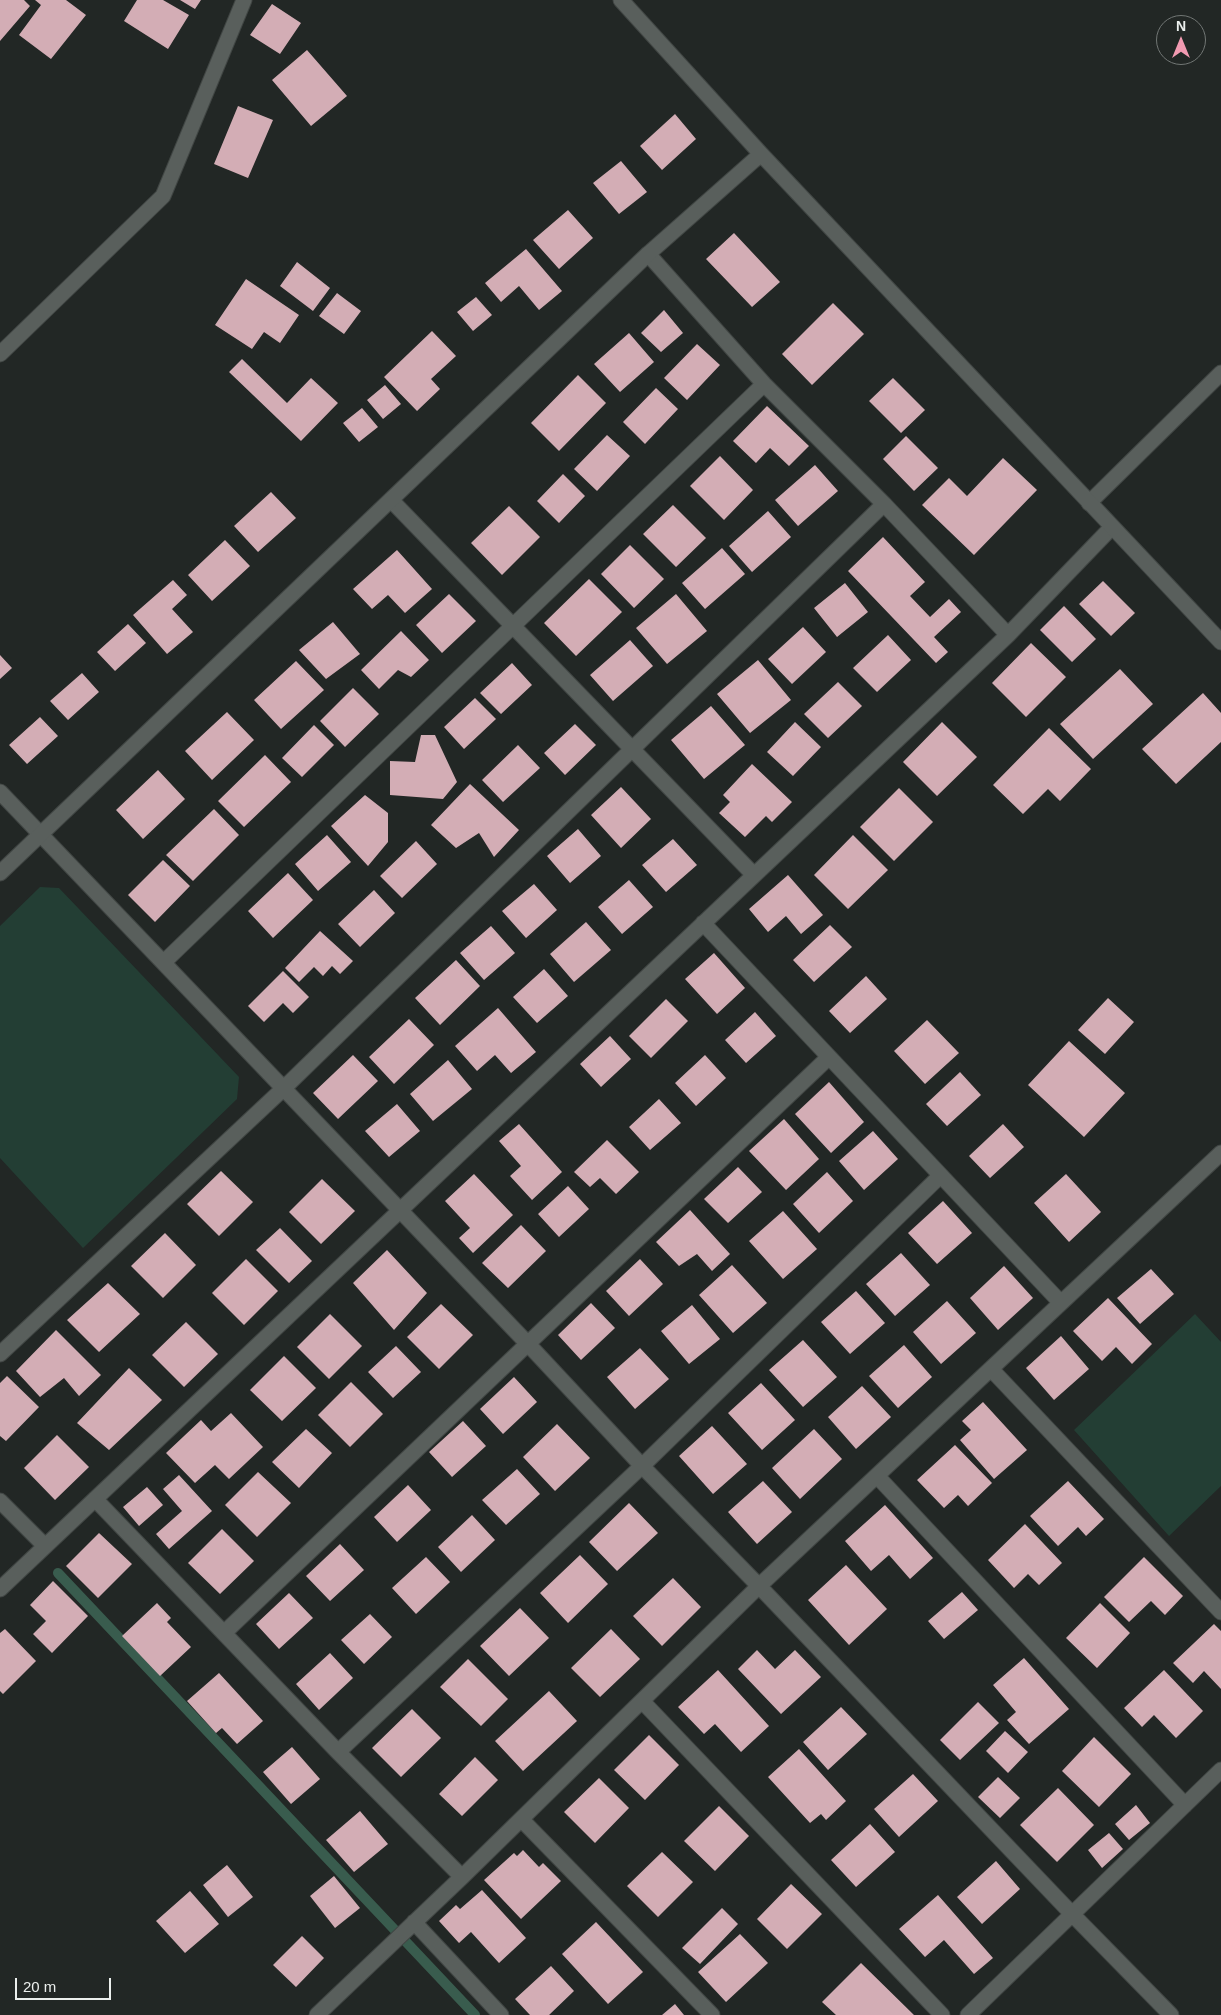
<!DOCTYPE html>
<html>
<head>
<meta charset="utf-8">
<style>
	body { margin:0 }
	#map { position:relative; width:1221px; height:2015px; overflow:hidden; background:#222725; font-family:Helvetica,sans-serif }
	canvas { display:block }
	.north { position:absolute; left:1156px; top:15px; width:50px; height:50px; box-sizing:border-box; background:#222725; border:1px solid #727775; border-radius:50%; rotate:0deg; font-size:14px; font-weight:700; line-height:20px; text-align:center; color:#ebefed }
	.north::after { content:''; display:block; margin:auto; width:18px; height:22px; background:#f19ab1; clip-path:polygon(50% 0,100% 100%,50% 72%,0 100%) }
	.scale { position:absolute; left:15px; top:1978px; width:96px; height:22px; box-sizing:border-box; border:2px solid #ebefed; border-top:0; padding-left:6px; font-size:15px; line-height:18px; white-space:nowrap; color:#ebefed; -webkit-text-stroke:4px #222725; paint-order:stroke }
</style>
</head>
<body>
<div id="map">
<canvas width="1221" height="2015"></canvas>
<div class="north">N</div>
<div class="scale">20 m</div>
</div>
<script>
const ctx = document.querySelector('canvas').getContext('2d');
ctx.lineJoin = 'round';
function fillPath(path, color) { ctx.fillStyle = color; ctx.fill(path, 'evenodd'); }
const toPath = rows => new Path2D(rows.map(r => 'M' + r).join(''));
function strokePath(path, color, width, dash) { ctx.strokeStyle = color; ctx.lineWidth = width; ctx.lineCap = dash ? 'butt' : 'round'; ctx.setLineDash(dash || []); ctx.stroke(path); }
const green = toPath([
	[40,887,59,888,239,1077,237,1099,83,1248,0,1158,0,926],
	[1195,1314,1221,1342,1221,1486,1169,1536,1074,1430]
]);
const stream = toPath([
	[58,1573,475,2015]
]);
const building = toPath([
	[0,0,24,0,30,6,0,41],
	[35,0,66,0,86,15,51,59,19,35,41,5],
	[137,0,163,0,189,15,168,49,124,21],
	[180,0,201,0,195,9],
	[272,4,301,23,280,54,250,35],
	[307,50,347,96,311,126,272,80],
	[238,106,273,120,248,178,214,164],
	[675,114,696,139,662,170,640,146],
	[621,161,647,192,619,214,593,183],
	[568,210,593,238,559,269,533,240],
	[734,233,780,282,752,307,706,259],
	[526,249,562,291,539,310,519,286,501,302,485,283],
	[297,262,330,288,313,311,280,286],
	[246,279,299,315,280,343,264,332,252,349,215,325],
	[337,293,361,311,344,334,319,316],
	[476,297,492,315,473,331,457,312],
	[833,303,864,334,812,385,782,354],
	[664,310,683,333,661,352,641,333],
	[432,331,456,356,431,379,440,389,417,411,384,377],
	[629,333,654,362,620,392,594,364],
	[697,344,720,365,687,400,664,378],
	[242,359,287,403,311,378,338,403,301,441,229,372],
	[578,375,606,403,559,451,531,423],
	[893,378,925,410,901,433,869,401],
	[385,385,401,404,383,419,367,400],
	[656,388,678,409,645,444,623,422],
	[767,406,809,446,789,466,770,448,756,463,733,441],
	[362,408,378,427,359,442,343,423],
	[607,435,630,456,597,491,574,469],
	[906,436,938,468,914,491,883,459],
	[720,456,753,490,724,520,690,486],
	[1003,458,1037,490,974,555,922,505,949,478,967,496],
	[815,465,838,491,798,526,775,500],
	[563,474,585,496,559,523,537,501],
	[271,492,296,518,258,552,234,526],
	[673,505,706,538,676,567,643,534],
	[509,506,540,537,502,575,471,543],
	[768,511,791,537,752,572,729,546],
	[883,537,925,582,910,596,930,617,949,599,961,612,934,637,948,652,936,663,848,571],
	[225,540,250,566,212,601,188,575],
	[630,545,664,579,634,608,601,574],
	[722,548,745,574,705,609,682,583],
	[397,550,432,589,405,613,388,595,372,609,353,589],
	[589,579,622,612,576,656,544,623],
	[173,580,187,595,172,609,193,632,167,654,133,615],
	[1103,581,1135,613,1111,636,1079,604],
	[845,583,868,612,837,637,814,608],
	[449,594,476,621,442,653,416,625],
	[676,594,707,631,667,664,636,628],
	[1064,606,1096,639,1072,662,1040,630],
	[333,622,360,654,326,679,299,650],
	[128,624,146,643,115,671,97,652],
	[803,627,826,652,792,684,768,659],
	[401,631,429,660,411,677,398,670,379,689,361,670],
	[888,635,911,660,877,692,853,668],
	[630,640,653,666,613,701,590,675],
	[1031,643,1066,677,1026,717,992,683],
	[0,655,12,668,0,679],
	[758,660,791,700,750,733,717,694],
	[296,661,324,690,281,729,254,700],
	[512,663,532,685,501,714,480,693],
	[1120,669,1153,704,1093,759,1060,724],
	[82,673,99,692,68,720,50,701],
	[838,682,862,706,828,738,804,714],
	[353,688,379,714,345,747,320,721],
	[1203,693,1221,713,1221,742,1176,784,1142,749],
	[475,698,496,719,464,749,444,727],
	[711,706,745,745,704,779,671,740],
	[227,712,254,740,212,780,185,751],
	[40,717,58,736,27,764,9,745],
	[795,722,821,747,793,776,767,752],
	[942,722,977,757,937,796,903,762],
	[575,724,596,745,565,775,544,753],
	[314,725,334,745,302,777,282,758],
	[1049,728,1091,769,1060,801,1048,789,1023,814,993,785],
	[421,735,435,735,457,782,443,799,390,795,390,761,415,762],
	[518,745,540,768,503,802,482,780],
	[265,755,291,782,244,827,218,801],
	[752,764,792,802,772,822,766,816,745,837,719,813,730,802,723,795],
	[158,770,185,799,143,839,116,810],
	[470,784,519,830,494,857,479,833,456,848,431,825],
	[621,787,651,819,621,848,591,815],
	[899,788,933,822,894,861,860,827],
	[365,795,388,813,388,842,368,866,331,826],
	[214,809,239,835,193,881,166,855],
	[578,829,601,856,570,883,547,856],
	[327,835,351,862,318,891,295,864],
	[853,835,888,870,848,909,814,875],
	[673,839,697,865,666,892,642,865],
	[416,841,437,864,402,898,380,876],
	[163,860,190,886,155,922,128,895],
	[288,873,313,900,273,938,248,911],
	[788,875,823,915,801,934,786,916,768,932,749,909],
	[629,880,653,907,622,934,598,907],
	[534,884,557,910,526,938,502,911],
	[374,890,395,913,360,947,338,924],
	[586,922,611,950,574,982,550,954],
	[830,925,852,947,814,982,793,960],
	[491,926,515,953,484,980,460,953],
	[320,931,353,961,340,974,332,966,323,976,314,967,299,982,285,968],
	[714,953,745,988,717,1014,685,979],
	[456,960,480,986,440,1025,415,998],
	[544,969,568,996,537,1023,513,997],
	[283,971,309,997,293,1013,283,1003,264,1022,248,1006],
	[866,976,887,999,850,1033,829,1011],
	[1108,998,1134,1022,1105,1054,1078,1030],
	[666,999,688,1021,651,1058,629,1036],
	[498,1008,536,1052,511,1073,495,1055,477,1071,455,1046],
	[755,1012,776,1036,746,1063,725,1040],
	[409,1019,434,1045,394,1084,369,1057],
	[927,1020,959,1053,925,1084,894,1051],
	[610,1036,631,1059,601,1087,580,1064],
	[1069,1041,1125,1093,1084,1137,1028,1085],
	[353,1055,378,1081,338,1119,313,1093],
	[705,1055,726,1078,696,1106,675,1083],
	[448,1060,472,1089,433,1121,410,1094],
	[960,1072,981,1095,947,1126,926,1104],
	[829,1082,864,1122,831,1153,795,1114],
	[659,1099,681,1123,650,1150,629,1127],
	[397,1104,420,1131,389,1157,365,1131],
	[784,1119,819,1159,786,1190,749,1151],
	[519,1124,562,1172,532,1200,510,1176,521,1166,499,1141],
	[1003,1124,1024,1147,990,1178,969,1156],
	[873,1131,898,1159,864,1190,839,1161],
	[607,1140,639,1172,616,1194,600,1178,590,1187,574,1172],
	[738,1167,762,1192,728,1223,704,1199],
	[221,1171,253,1202,219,1236,187,1204],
	[827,1172,853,1201,819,1233,793,1204],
	[474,1174,513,1215,473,1253,459,1238,470,1228,445,1201],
	[1066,1174,1101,1212,1069,1242,1034,1203],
	[322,1179,355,1211,321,1244,289,1212],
	[568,1186,589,1209,559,1237,538,1214],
	[943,1201,972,1233,937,1264,908,1233],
	[690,1210,730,1254,712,1271,697,1254,679,1266,656,1242],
	[783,1211,817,1249,783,1279,749,1241],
	[521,1225,546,1251,508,1288,482,1263],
	[280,1228,312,1261,289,1283,256,1250],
	[165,1233,196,1265,163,1298,131,1266],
	[387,1250,427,1293,394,1330,353,1283],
	[901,1253,930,1285,895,1316,866,1284],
	[246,1259,278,1291,244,1325,212,1293],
	[640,1259,663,1284,629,1316,606,1291],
	[732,1265,767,1303,733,1333,699,1295],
	[1004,1266,1033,1298,998,1330,970,1298],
	[1151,1269,1174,1294,1140,1324,1117,1298],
	[108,1283,140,1314,99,1352,67,1320],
	[856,1291,885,1323,850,1354,821,1322],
	[1108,1298,1152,1344,1132,1364,1116,1347,1102,1361,1073,1331],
	[947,1301,976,1333,941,1364,913,1332],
	[591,1303,615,1328,581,1360,558,1335],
	[441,1304,473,1335,439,1369,407,1337],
	[692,1305,720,1339,689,1364,661,1331],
	[330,1314,362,1346,329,1379,297,1347],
	[186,1322,218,1354,184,1387,152,1355],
	[56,1330,101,1375,79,1396,64,1378,40,1397,16,1371],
	[1061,1336,1089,1369,1054,1400,1026,1368],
	[803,1340,837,1377,803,1407,769,1370],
	[904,1345,932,1377,898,1408,869,1376],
	[396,1346,421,1372,393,1398,368,1372],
	[640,1348,669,1379,635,1409,607,1377],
	[284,1356,316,1388,282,1421,250,1390],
	[129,1368,162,1400,109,1450,77,1423],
	[7,1376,39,1407,6,1441,0,1436,0,1383],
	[514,1377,537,1402,503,1434,480,1409],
	[351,1382,383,1414,350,1447,318,1415],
	[761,1383,795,1420,762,1450,728,1413],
	[862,1386,891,1417,856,1449,828,1417],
	[983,1402,1027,1450,994,1479,960,1440,971,1430,962,1421],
	[231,1413,263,1447,229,1479,215,1465,195,1483,166,1453,201,1420,211,1431],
	[463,1421,486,1446,452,1477,429,1452],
	[557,1424,590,1458,555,1491,523,1457],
	[712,1426,747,1464,713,1494,679,1456],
	[306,1429,332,1453,299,1488,272,1462],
	[814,1429,842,1459,800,1499,772,1468],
	[57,1435,89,1467,55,1500,24,1468],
	[955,1445,992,1483,968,1506,958,1495,944,1508,917,1480],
	[517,1469,540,1494,506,1525,482,1500],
	[258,1472,291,1503,257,1537,225,1505],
	[179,1475,212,1511,169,1549,156,1534,182,1511,163,1489],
	[763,1481,792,1512,757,1544,728,1512],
	[1068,1481,1104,1519,1086,1536,1078,1527,1058,1546,1030,1516],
	[408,1485,431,1510,397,1542,374,1517],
	[147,1487,163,1505,139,1526,123,1507],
	[629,1503,658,1533,617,1571,589,1542],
	[885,1505,933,1558,910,1579,889,1555,871,1571,845,1541],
	[472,1515,495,1540,461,1572,438,1547],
	[1025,1524,1062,1563,1039,1585,1028,1574,1014,1588,988,1560],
	[222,1529,254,1561,220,1594,188,1563],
	[99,1533,132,1564,98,1598,66,1566],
	[340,1544,364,1570,330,1601,306,1576],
	[580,1555,608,1584,568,1623,540,1593],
	[426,1557,450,1582,416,1614,392,1588],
	[1144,1557,1183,1596,1165,1615,1151,1601,1129,1622,1104,1597],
	[846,1565,887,1609,849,1645,808,1600],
	[673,1578,701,1607,662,1646,633,1616],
	[53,1581,88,1616,52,1653,33,1634,46,1621,30,1605],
	[962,1592,978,1610,944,1639,928,1621],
	[289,1593,313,1618,279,1649,256,1624],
	[157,1603,171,1618,167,1622,191,1647,160,1676,122,1636],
	[1100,1603,1130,1633,1097,1668,1066,1638],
	[520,1608,549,1638,509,1676,480,1646],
	[370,1614,392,1637,364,1664,341,1640],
	[1214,1624,1221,1631,1221,1689,1204,1671,1193,1683,1173,1663],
	[5,1629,36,1661,3,1694,0,1691,0,1633],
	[611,1629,640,1659,600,1697,571,1668],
	[757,1650,775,1669,795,1650,821,1677,781,1714,738,1669],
	[330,1653,353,1678,319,1710,296,1684],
	[1024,1658,1069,1709,1029,1744,1007,1720,1016,1712,993,1685],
	[468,1659,508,1699,481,1726,440,1687],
	[718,1670,769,1726,741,1752,715,1724,704,1734,678,1707],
	[1164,1670,1203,1711,1176,1738,1154,1715,1142,1727,1124,1708],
	[219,1673,263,1721,237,1744,222,1728,216,1733,187,1701],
	[549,1691,577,1721,523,1771,495,1741],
	[978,1702,999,1723,960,1760,940,1740],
	[841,1707,867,1734,828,1770,803,1742],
	[412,1709,441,1738,401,1777,372,1748],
	[1005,1731,1028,1752,1008,1773,986,1751],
	[649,1735,679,1765,645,1800,614,1770],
	[1094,1737,1131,1774,1099,1807,1062,1771],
	[292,1747,320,1779,291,1804,263,1772],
	[799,1749,846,1801,826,1820,821,1814,810,1823,768,1777],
	[475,1757,498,1780,462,1816,439,1794],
	[913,1774,938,1801,899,1837,874,1809],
	[998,1777,1020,1798,1000,1818,978,1797],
	[599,1778,629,1808,595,1843,564,1812],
	[1058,1788,1094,1825,1057,1862,1020,1825],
	[1136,1805,1150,1823,1129,1840,1115,1824],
	[719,1806,749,1836,715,1871,684,1841],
	[360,1811,388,1844,354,1872,326,1840],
	[870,1824,895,1852,856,1887,831,1860],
	[1109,1833,1123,1849,1102,1868,1088,1850],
	[523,1850,539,1867,543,1863,561,1881,521,1919,484,1880,514,1853,517,1856],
	[662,1852,693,1882,658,1917,627,1886],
	[996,1861,1020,1889,982,1924,957,1897],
	[227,1865,253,1897,228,1917,203,1885],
	[334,1876,360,1908,335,1928,310,1896],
	[791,1884,822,1914,787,1949,757,1919],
	[482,1890,526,1938,499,1963,471,1932,459,1943,439,1921,456,1905,460,1909],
	[190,1891,219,1924,185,1953,156,1921],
	[938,1895,993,1958,974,1974,944,1940,925,1957,899,1929],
	[722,1908,738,1924,700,1964,682,1948],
	[596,1922,643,1972,608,2004,562,1954],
	[740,1934,768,1963,726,2002,698,1972],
	[302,1936,324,1958,296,1987,273,1965],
	[861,1963,914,2015,836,2015,822,2002],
	[551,1966,574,1991,549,2015,530,2015,515,1999],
	[675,2004,684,2015,662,2015]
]);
const minor = toPath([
	[648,254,764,384,884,504,1008,635],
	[0,354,163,196,244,0],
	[391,500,753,874],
	[1089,503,1221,373],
	[0,792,528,1344,642,1466,759,1586,1072,1914,1171,2015],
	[703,923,1061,1303],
	[164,962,764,384],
	[0,1354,284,1088,884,504],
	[991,1369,1221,1612],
	[877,1476,1185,1805],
	[95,1499,338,1752,462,1877],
	[0,1501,45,1546],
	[0,1589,1008,635,1112,527],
	[225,1632,829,1057],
	[642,1701,942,2015],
	[338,1752,642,1466,940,1176],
	[521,1819,712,2015],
	[414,1922,501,2015],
	[317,2015,462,1877,759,1586,1221,1153],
	[968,2015,1221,1770]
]);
const tertiary = toPath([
	[621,0,761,154,1221,642],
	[0,873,648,254,761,154]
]);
fillPath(green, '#233e34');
strokePath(stream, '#395c4e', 10);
fillPath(building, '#d3adb5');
strokePath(minor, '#414644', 17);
strokePath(tertiary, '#414644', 17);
strokePath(minor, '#595f5c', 15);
strokePath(tertiary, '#595f5c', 15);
</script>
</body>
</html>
